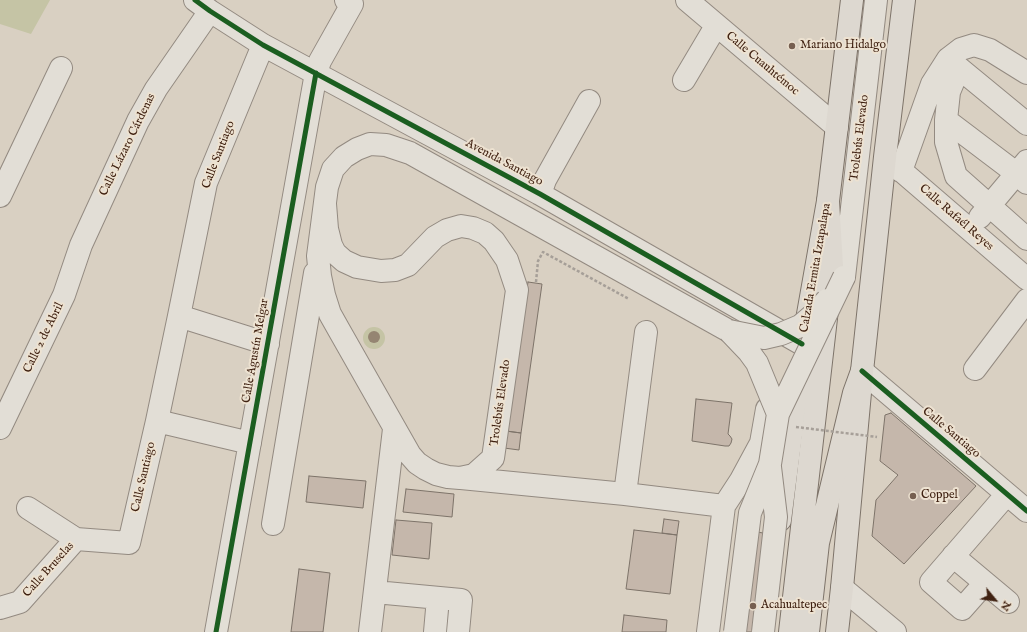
<!DOCTYPE html>
<html>
<head>
<meta charset="utf-8">
<style>
	body { margin:0 }
	#map { position:relative; width:1027px; height:632px; overflow:hidden; background:#d9d0c2; font-family:"IM FELL English",serif }
	canvas { display:block }
	.north { position:absolute; left:975px; top:580px; width:40px; height:40px; -webkit-text-stroke:3px #ede2d1; paint-order:stroke; rotate:119deg; font-size:11px; font-weight:700; line-height:16px; text-align:center; color:#402212 }
	.north::after { content:''; display:block; margin:auto; width:14px; height:18px; background:#402212; clip-path:polygon(50% 0,100% 100%,50% 72%,0 100%) }
</style>
</head>
<body>
<div id="map">
<canvas width="1027" height="632"></canvas>
<div class="north">N</div>
</div>
<script>
const ctx = document.querySelector('canvas').getContext('2d');
ctx.lineJoin = 'round';
function fillPath(path, color) { ctx.fillStyle = color; ctx.fill(path, 'evenodd'); }
const toPath = rows => new Path2D(rows.map(r => 'M' + r).join(''));
function strokePath(path, color, width, dash) { ctx.strokeStyle = color; ctx.lineWidth = width; ctx.lineCap = dash ? 'butt' : 'round'; ctx.setLineDash(dash || []); ctx.stroke(path); }
function drawText(font, color, halo, rows, align = 'center') {
  ctx.font = font + ' "IM FELL English",serif'; ctx.lineWidth = 4; ctx.setLineDash([]); ctx.textBaseline = 'middle'; ctx.strokeStyle = halo; ctx.fillStyle = color; for (const [text, x, y, turn = 0] of rows) {
    ctx.save(); ctx.translate(x, y); ctx.rotate((+turn || 0) * Math.PI / 180); ctx.textAlign = isNaN(turn) ? turn : align; if (halo) ctx.strokeText(text, 0, 0); ctx.fillText(text, 0, 0); ctx.restore();
  }
}
const green = toPath([
	[0,0,50,0,31,34,0,24],
	'363 338a11 11 0 1 1 22 0a11 11 0 1 1-22 0Z'
]);
const building = toPath([
	[528,282,542,284,521,433,506,431,528,282],
	[696,399,732,403,728,434,730,436,732,439,731,443,729,446,725,446,692,441,696,399],
	[891,413,976,486,904,564,872,536,876,500,898,475,880,461,885,415,891,413],
	[506,431,521,433,519,450,504,448,506,431],
	[309,476,366,481,363,508,306,502,309,476],
	[406,489,454,494,452,517,403,512,406,489],
	[664,519,679,521,677,535,662,533,664,519],
	[396,520,432,523,429,559,392,555,396,520],
	[634,530,677,535,670,594,626,589,634,530],
	[751,531,769,534,758,632,740,632,751,531],
	[299,569,330,573,323,632,291,632,299,569],
	[624,615,667,620,666,632,622,632,624,615]
]);
const path = toPath([
	[536,282,538,261,543,252,629,299]
]);
const minor = toPath([
	[195,0,210,11,263,45,540,194,802,344],
	[687,0,837,127],
	[948,59,1027,124],
	[959,68,949,92,946,120,946,142,956,176,1027,239],
	[684,80,716,26],
	[946,120,1016,173,1027,183],
	[890,161,1027,279],
	[901,171,932,84,948,59,961,49,974,45,990,50,1027,73],
	[540,194,545,180,589,101],
	[0,196,61,68],
	[325,204,327,229,331,245,335,253,344,261,357,267,381,271,395,270,408,265,435,237,447,230,461,226,473,228,485,233,494,241,507,260,517,290,493,458,474,475,460,478,448,477,436,474,426,469,417,463,410,455,339,330,330,314,324,295,320,276,318,256,327,187,333,169,344,157,357,149,370,144,386,145,410,153,729,331],
	[980,217,1027,161],
	[844,277,876,0],
	[179,316,206,183,263,45],
	[975,369,1027,300],
	[862,371,1027,511],
	[157,421,250,443],
	[0,428,64,295,81,245,138,121,156,89,210,11],
	[461,478,625,494,724,506,741,480,781,484],
	[741,480,761,443,767,409,791,412],
	[625,494,646,332],
	[28,508,76,539,129,543,157,421,179,316,268,344],
	[273,524,315,273],
	[953,556,1008,602],
	[985,583,962,609,931,582,1007,494],
	[842,588,895,632],
	[375,592,461,600,458,632],
	[0,608,20,602,76,539],
	[216,632,316,73,320,61,352,4,346,0],
	[370,632,394,429],
	[435,632,438,598],
	[708,632,724,506]
]);
const major = toPath([
	[805,331,828,201,852,0],
	[780,520,799,373],
	[837,632,842,588,862,371,885,157,904,0]
]);
const highway = toPath([
	[790,632,832,266,828,201],
	[808,632,818,543,854,393,862,371]
]);
const pathBridge = toPath([
	[796,427,877,437]
]);
const minorBridge = toPath([
	[729,331,764,338,781,334,800,326,814,314,827,300],
	[729,331,749,352,757,363,778,414],
	[735,632,750,513,770,464,778,414,844,277],
	[763,632,776,517,770,467]
]);
const cycleway = toPath([
	[195,0,210,11,263,45,540,194,802,344],
	[862,371,1027,511],
	[216,632,316,73]
]);
const trees = [
	[374,337]
];
const markers = [
	[792,46,4,"#765f50"],
	[913,496,4,"#765f50"],
	[753,606,4,"#765f50"]
];
const poiNames = [
	["Mariano Hidalgo",800,46],
	["Coppel",921,496],
	["Acahualtepec",761,606]
];
const streetNames = [
	["Calle Cuauhtémoc",762,64,40],
	["Trolebús Elevado",860,138,-83],
	["Calle Lázaro Cárdenas",128,145,-64],
	["Calle Santiago",219,155,-69],
	["Avenida Santiago",504,163,28],
	["Calle Rafaél Reyes",956,218,41],
	["Calzada Ermita Iztapalapa",816,268,-80],
	["Calle 2 de Abril",44,338,-64],
	["Calle Agustín Melgar",256,351,-80],
	["Trolebús Elevado",501,403,-82],
	["Calle Santiago",951,433,40],
	["Calle Santiago",144,477,-77],
	["Calle Bruselas",49,570,-48]
];
fillPath(green, '#c5c4a5');
fillPath(building, '#c5b7ab');
strokePath(building, '#7d7369', 1);
strokePath(minor, '#938a81', 24);
strokePath(major, '#7d7369', 24);
strokePath(highway, '#7d7369', 24);
strokePath(path, '#a69f98', 2.5, [3, 2]);
strokePath(minor, '#e2ded6', 22);
strokePath(major, '#ddd8d0', 22);
strokePath(highway, '#ddd8d0', 22);
strokePath(minorBridge, '#938a81', 24, []);
strokePath(pathBridge, '#a69f98', 2.5, [3, 2]);
strokePath(minorBridge, '#e2ded6', 22);
strokePath(cycleway, '#1b5e20', 5);
ctx.fillStyle = '#958572';
for (const [x, y] of trees) { ctx.beginPath(); ctx.arc(x, y, 6, 0, 2 * Math.PI); ctx.fill(); }
for (const [x, y, r, color] of markers) { const dot = new Path2D(); dot.arc(x, y, r, 0, 2 * Math.PI); ctx.fillStyle = color; ctx.fill(dot); strokePath(dot, '#ede2d1', 1.5); }
drawText('12px', '#402212', '#ede2d1', poiNames, 'left');
drawText('12px', '#402212', '#ede2d1', streetNames);
</script>
</body>
</html>
